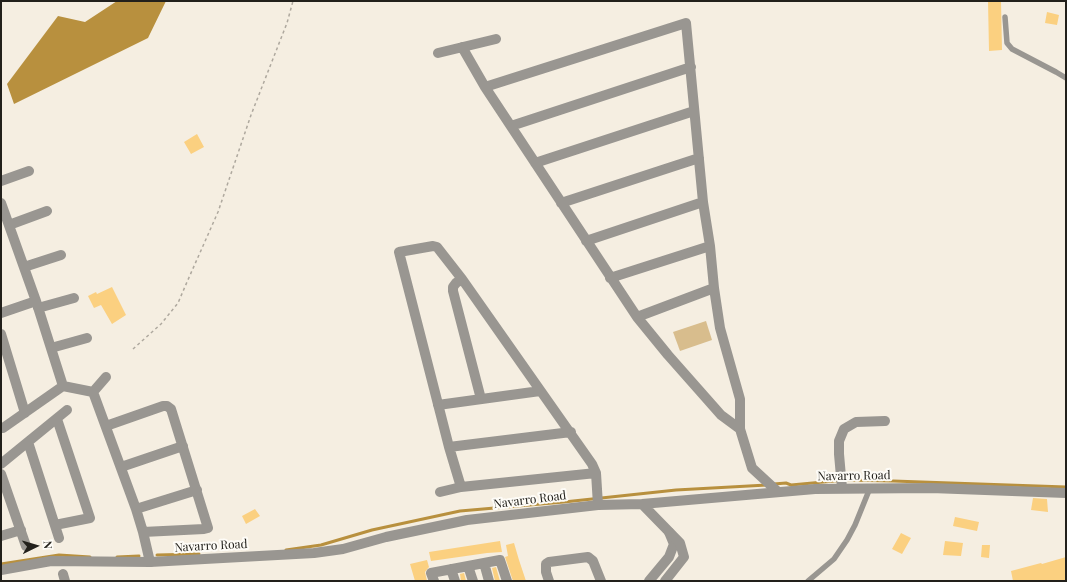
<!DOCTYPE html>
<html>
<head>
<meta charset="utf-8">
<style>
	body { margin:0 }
	#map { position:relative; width:1067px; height:582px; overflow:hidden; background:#f5eee1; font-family:"Playfair Display",serif }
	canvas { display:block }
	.frame { position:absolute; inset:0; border:2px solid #22201b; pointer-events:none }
	.north { position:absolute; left:16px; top:526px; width:40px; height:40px; -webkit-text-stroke:3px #fefcf7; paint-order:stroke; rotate:85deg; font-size:11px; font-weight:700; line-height:16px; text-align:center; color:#22201b }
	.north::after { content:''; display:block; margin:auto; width:14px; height:18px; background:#22201b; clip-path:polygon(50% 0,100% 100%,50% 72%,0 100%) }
</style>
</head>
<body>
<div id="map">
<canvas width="1067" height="582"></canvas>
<div class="frame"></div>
<div class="north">N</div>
</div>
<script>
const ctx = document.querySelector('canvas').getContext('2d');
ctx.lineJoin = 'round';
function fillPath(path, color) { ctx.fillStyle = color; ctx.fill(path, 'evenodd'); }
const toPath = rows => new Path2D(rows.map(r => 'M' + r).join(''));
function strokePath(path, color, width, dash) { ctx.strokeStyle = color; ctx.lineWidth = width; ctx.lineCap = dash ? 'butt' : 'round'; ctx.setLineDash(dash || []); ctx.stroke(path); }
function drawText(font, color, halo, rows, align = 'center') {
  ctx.font = font + ' "Playfair Display",serif'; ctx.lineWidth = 4; ctx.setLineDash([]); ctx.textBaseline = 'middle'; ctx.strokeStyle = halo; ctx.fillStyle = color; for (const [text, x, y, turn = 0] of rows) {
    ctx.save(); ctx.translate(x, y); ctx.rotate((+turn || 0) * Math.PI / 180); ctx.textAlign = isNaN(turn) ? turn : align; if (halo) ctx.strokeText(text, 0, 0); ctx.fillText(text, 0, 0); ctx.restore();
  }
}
const green = toPath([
	[706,321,712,340,680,351,673,332]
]);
const water = toPath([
	[117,1,166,1,148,38,14,104,7,84,58,16,85,22]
]);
const stream = toPath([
	[774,484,786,483,791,485,845,480,893,481,1066,487],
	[286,550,321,545,372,530,460,511,564,502,676,490,767,485],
	[157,555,199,554],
	[117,557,139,556],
	[1,564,59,555,90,557]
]);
const building = toPath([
	[988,1,1001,1,1002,50,989,51],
	[1047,12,1059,15,1057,25,1045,23],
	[197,134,204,147,191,154,184,142],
	[112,287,126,315,112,324,101,305,94,308,88,296,96,292,97,294],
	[1033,498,1047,499,1048,512,1031,510],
	[255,509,260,516,246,524,242,516],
	[955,517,979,522,977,531,953,526],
	[901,533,911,538,902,554,892,549],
	[500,541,502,552,487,553,431,561,429,552],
	[945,541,963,543,961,556,943,555],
	[514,543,519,560,526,581,513,581,505,557,508,556,506,545],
	[982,545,990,545,989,558,981,557],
	[1066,557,1066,581,1013,581,1011,571,1041,563,1042,564],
	[427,560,429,567,425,572,427,581,415,581,410,564],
	[496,567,500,581,495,581,492,568],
	[464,573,466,581,461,581,460,574]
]);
const path = toPath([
	[133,349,161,324,178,303,187,282,218,212,251,115,287,23,293,1]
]);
const service = toPath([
	[1005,17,1007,43,1012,49,1056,72,1066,78],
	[808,581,834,559,847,540,855,525,870,488]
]);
const minor = toPath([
	[462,47,485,87,637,317,668,355,721,415,740,429],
	[438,53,496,39],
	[485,87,686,23,703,202,710,246,714,288,720,328,740,399,740,429,752,468,778,492],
	[511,126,691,67],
	[535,163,694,111],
	[1,181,29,171],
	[1,203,36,301,63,386,93,392,136,509,143,532,150,562],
	[561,203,699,158],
	[9,225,47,211],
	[586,241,703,202],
	[24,267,61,255],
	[610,278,710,246],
	[462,279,456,283,453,287,453,291,481,399],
	[38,308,74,298],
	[1,313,36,301],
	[637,317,714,288],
	[1,334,25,413],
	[51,348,87,338],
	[93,392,106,377],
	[438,405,540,391],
	[106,426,163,406,167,406,171,409,208,528,204,529,143,532],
	[3,428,63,386],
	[28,442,59,538],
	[449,447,571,432],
	[1,464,67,410],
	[121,467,183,446],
	[1,474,26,546],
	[461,487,449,447,399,252,433,246,437,247,462,279,592,464,596,473,598,505],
	[842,488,839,454,839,441,844,429,856,422,885,421],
	[440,492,461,487,596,473],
	[136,509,197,490],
	[55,525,90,518,57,419],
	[1,536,21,530],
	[484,563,489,581],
	[468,566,473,581],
	[451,569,455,581],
	[63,574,65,581],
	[434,581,431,573,500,560,507,581],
	[549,581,546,572,546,564,549,562,588,557,593,561,601,581],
	[649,581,669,557,674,544,669,532]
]);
const tertiary = toPath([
	[642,504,680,543,684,557,665,581],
	[1,570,51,561,150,562,314,553,343,549,386,537,467,520,598,505,642,504,815,489,931,488,1066,493]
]);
const streetNames = [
	["Navarro Road",854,476,-1],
	["Navarro Road",530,500,-7],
	["Navarro Road",211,546,-3]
];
fillPath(green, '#d8bd8d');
fillPath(water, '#b8903e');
strokePath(stream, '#b8903e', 3);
fillPath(building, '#fbd080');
strokePath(path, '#aea89e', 1.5, [3, 3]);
strokePath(service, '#999691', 5.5);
strokePath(minor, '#999691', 10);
strokePath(tertiary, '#999691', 10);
drawText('12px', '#22201b', '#fefcf7', streetNames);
</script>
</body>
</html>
